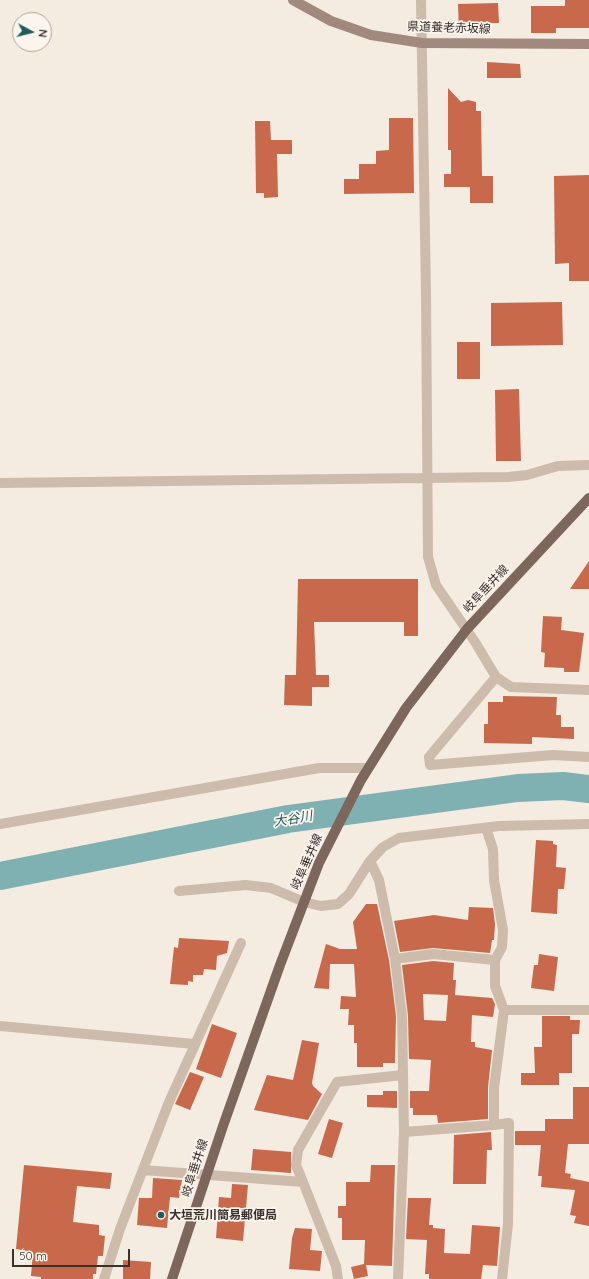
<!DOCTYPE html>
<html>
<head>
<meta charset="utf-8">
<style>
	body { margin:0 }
	#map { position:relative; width:589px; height:1279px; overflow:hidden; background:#f4ebe1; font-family:Quicksand,sans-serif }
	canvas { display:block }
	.north { position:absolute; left:12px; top:12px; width:40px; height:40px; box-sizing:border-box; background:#fbf5ee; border:1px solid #aea6a0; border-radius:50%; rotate:97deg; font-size:11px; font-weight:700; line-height:16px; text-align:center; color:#3b302b }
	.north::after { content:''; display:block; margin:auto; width:14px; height:18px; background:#1f5a5e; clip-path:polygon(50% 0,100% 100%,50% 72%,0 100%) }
	.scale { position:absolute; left:12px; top:1249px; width:118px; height:18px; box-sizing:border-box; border:2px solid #3b302b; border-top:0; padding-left:5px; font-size:12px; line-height:14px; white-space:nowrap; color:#3b302b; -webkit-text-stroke:3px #fbf5ee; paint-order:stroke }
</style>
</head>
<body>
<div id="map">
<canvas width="589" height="1279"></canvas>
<div class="north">N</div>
<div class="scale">50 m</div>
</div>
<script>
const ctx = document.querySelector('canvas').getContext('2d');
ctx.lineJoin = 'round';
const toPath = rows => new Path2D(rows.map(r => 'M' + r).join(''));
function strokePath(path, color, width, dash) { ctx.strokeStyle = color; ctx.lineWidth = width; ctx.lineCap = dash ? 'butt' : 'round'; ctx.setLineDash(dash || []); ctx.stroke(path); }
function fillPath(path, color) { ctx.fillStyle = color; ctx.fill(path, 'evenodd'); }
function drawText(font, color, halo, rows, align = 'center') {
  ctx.font = font + ' Quicksand,"Noto Sans JP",sans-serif'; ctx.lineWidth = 3.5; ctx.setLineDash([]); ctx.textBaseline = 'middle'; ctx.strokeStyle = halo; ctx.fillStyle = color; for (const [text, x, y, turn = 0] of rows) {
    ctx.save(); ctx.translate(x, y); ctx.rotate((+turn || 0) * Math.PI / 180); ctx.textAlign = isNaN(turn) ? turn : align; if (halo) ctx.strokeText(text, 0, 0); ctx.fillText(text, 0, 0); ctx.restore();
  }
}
const river = toPath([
	[0,876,288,819,518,788,563,786,589,789]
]);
const building = toPath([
	[565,0,589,0,589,28,556,28,556,33,531,33,531,6,565,6],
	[498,3,499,23,488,23,488,32,459,32,458,4],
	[487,62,520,64,521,78,487,78],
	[448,88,461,102,468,100,476,102,476,111,481,111,482,176,493,176,493,203,470,203,470,187,444,187,444,174,451,174,451,150,448,150],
	[389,118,413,118,414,193,344,194,344,179,359,179,359,164,376,164,376,151,389,150],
	[255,121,270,121,271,140,292,140,292,154,277,154,278,197,264,198,264,193,256,193],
	[589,175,589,281,569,281,569,263,555,264,554,176],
	[562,302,563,345,491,346,491,303],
	[457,342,480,342,480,379,457,379],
	[519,389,521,461,496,461,495,390],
	[589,561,589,589,570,589],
	[298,579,418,579,418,636,404,636,404,622,314,622,316,675,329,675,329,687,312,687,312,706,284,705,285,675,296,675],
	[543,616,562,617,561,630,584,633,579,672,564,672,564,668,544,667,545,653,541,652],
	[503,696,557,697,556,715,561,715,561,727,574,727,574,739,532,737,532,744,484,743,484,724,488,724,488,702,503,702],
	[536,840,553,841,553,844,557,845,556,867,566,868,564,889,558,889,557,914,531,912],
	[366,904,377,904,389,960,396,1016,395,1063,383,1063,383,1067,357,1067,357,1043,354,1043,354,1025,348,1025,349,1009,340,1009,341,996,356,997,354,964,330,964,329,989,314,988,326,944,340,949,357,949,353,922],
	[469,907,493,908,495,924,494,940,492,940,490,953,433,948,400,952,394,921,434,915,468,920],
	[179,938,229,941,227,953,217,956,216,970,204,969,203,975,193,975,193,982,188,981,188,985,170,984,174,947,178,948],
	[539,954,558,957,554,991,531,988,534,965,538,965],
	[433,961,454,963,453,980,456,980,455,995,492,998,495,1004,493,1017,472,1015,471,1042,475,1042,475,1047,492,1050,488,1087,488,1119,438,1123,437,1115,413,1115,413,1108,410,1108,410,1091,429,1091,431,1060,409,1059,408,1016,402,965],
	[423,994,448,995,446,1021,424,1020],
	[542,1016,570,1016,570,1020,580,1020,579,1034,572,1034,572,1073,559,1073,559,1085,521,1085,521,1073,535,1073,534,1047,542,1047],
	[212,1024,237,1033,221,1078,196,1069],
	[302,1040,319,1043,312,1083,313,1086,322,1094,308,1120,254,1110,267,1075,293,1080],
	[190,1072,204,1077,190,1110,175,1104],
	[573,1087,589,1087,589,1144,568,1144,565,1173,571,1174,570,1178,589,1182,589,1226,574,1223,576,1216,570,1215,575,1190,541,1187,542,1176,538,1176,541,1145,515,1145,515,1131,545,1131,545,1119,573,1119],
	[383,1091,397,1091,397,1108,367,1107,367,1095,383,1095],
	[329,1119,343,1123,332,1158,318,1154],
	[491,1132,492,1150,487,1150,486,1184,453,1184,454,1135],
	[253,1149,291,1152,291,1173,251,1170],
	[24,1165,112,1173,110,1189,77,1186,73,1222,99,1225,99,1235,105,1236,103,1256,98,1256,96,1274,93,1274,93,1279,41,1279,41,1277,31,1276,33,1252,16,1249],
	[371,1165,395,1165,392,1266,366,1265,368,1276,354,1279,351,1267,364,1264,365,1240,342,1240,342,1218,338,1218,338,1206,346,1206,346,1182,370,1182],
	[153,1178,182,1180,179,1198,170,1197,167,1228,137,1225,139,1198,152,1198],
	[232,1184,248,1185,243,1241,216,1238,219,1197,231,1198],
	[408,1198,431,1198,429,1225,433,1225,433,1228,445,1229,444,1253,470,1254,472,1225,500,1227,497,1266,483,1265,481,1279,429,1279,429,1274,425,1274,427,1240,406,1239],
	[295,1228,312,1229,310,1250,322,1251,320,1271,289,1269,292,1238],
	[123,1260,151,1262,150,1279,123,1279]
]);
const minor = toPath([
	[421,0,426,293,428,557,436,585,475,642,496,677,511,687,589,690],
	[0,483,508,477,527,475,558,466,589,465],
	[496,677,429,757,430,765,553,755,589,757],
	[0,824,319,768,368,768],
	[486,828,493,849,494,880,503,930,502,947,495,960,495,986,504,1010,589,1010],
	[370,861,383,847,399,838,499,826,589,824],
	[179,891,246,885,271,888,304,902,321,906,338,904,349,894,370,861,379,880,395,959,402,1016,404,1132,398,1279],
	[395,959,433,954,495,960],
	[0,1026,194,1044],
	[404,1132,494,1125],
	[143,1170,303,1182,336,1266,338,1279],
	[303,1182,296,1165,298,1150,337,1082,403,1075],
	[104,1279,120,1229,169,1102,241,943],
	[502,1279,508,1224,509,1123,494,1125,494,1088,504,1010]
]);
const secondary = toPath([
	[293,0,331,21,371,35,422,43,589,44]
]);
const primary = toPath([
	[172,1279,223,1126,280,965,319,863,361,780,406,708,467,629,589,498]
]);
const markers = [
	[161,1215,4,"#1f5a5e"]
];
const streetNames = [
	["県道養老赤坂線",449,28,2],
	["岐阜垂井線",486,589,-47],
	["岐阜垂井線",307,862,-66],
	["岐阜垂井線",195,1168,-72]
];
const poiNames = [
	["大垣荒川簡易郵便局",169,1215]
];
const waterNames = [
	["大谷川",293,819,-9]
];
strokePath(river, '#7fb0b2', 28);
fillPath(building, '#c8694b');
strokePath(minor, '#cdbbac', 10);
strokePath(secondary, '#a18a7d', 10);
strokePath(primary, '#7d675c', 10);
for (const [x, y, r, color] of markers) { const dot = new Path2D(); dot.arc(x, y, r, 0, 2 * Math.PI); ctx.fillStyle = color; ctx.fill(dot); strokePath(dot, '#fbf5ee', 1.5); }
drawText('12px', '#3b302b', '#fbf5ee', streetNames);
drawText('bold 12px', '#3b302b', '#fbf5ee', poiNames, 'left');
drawText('italic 13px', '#1f5a5e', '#fbf5ee', waterNames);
</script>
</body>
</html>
